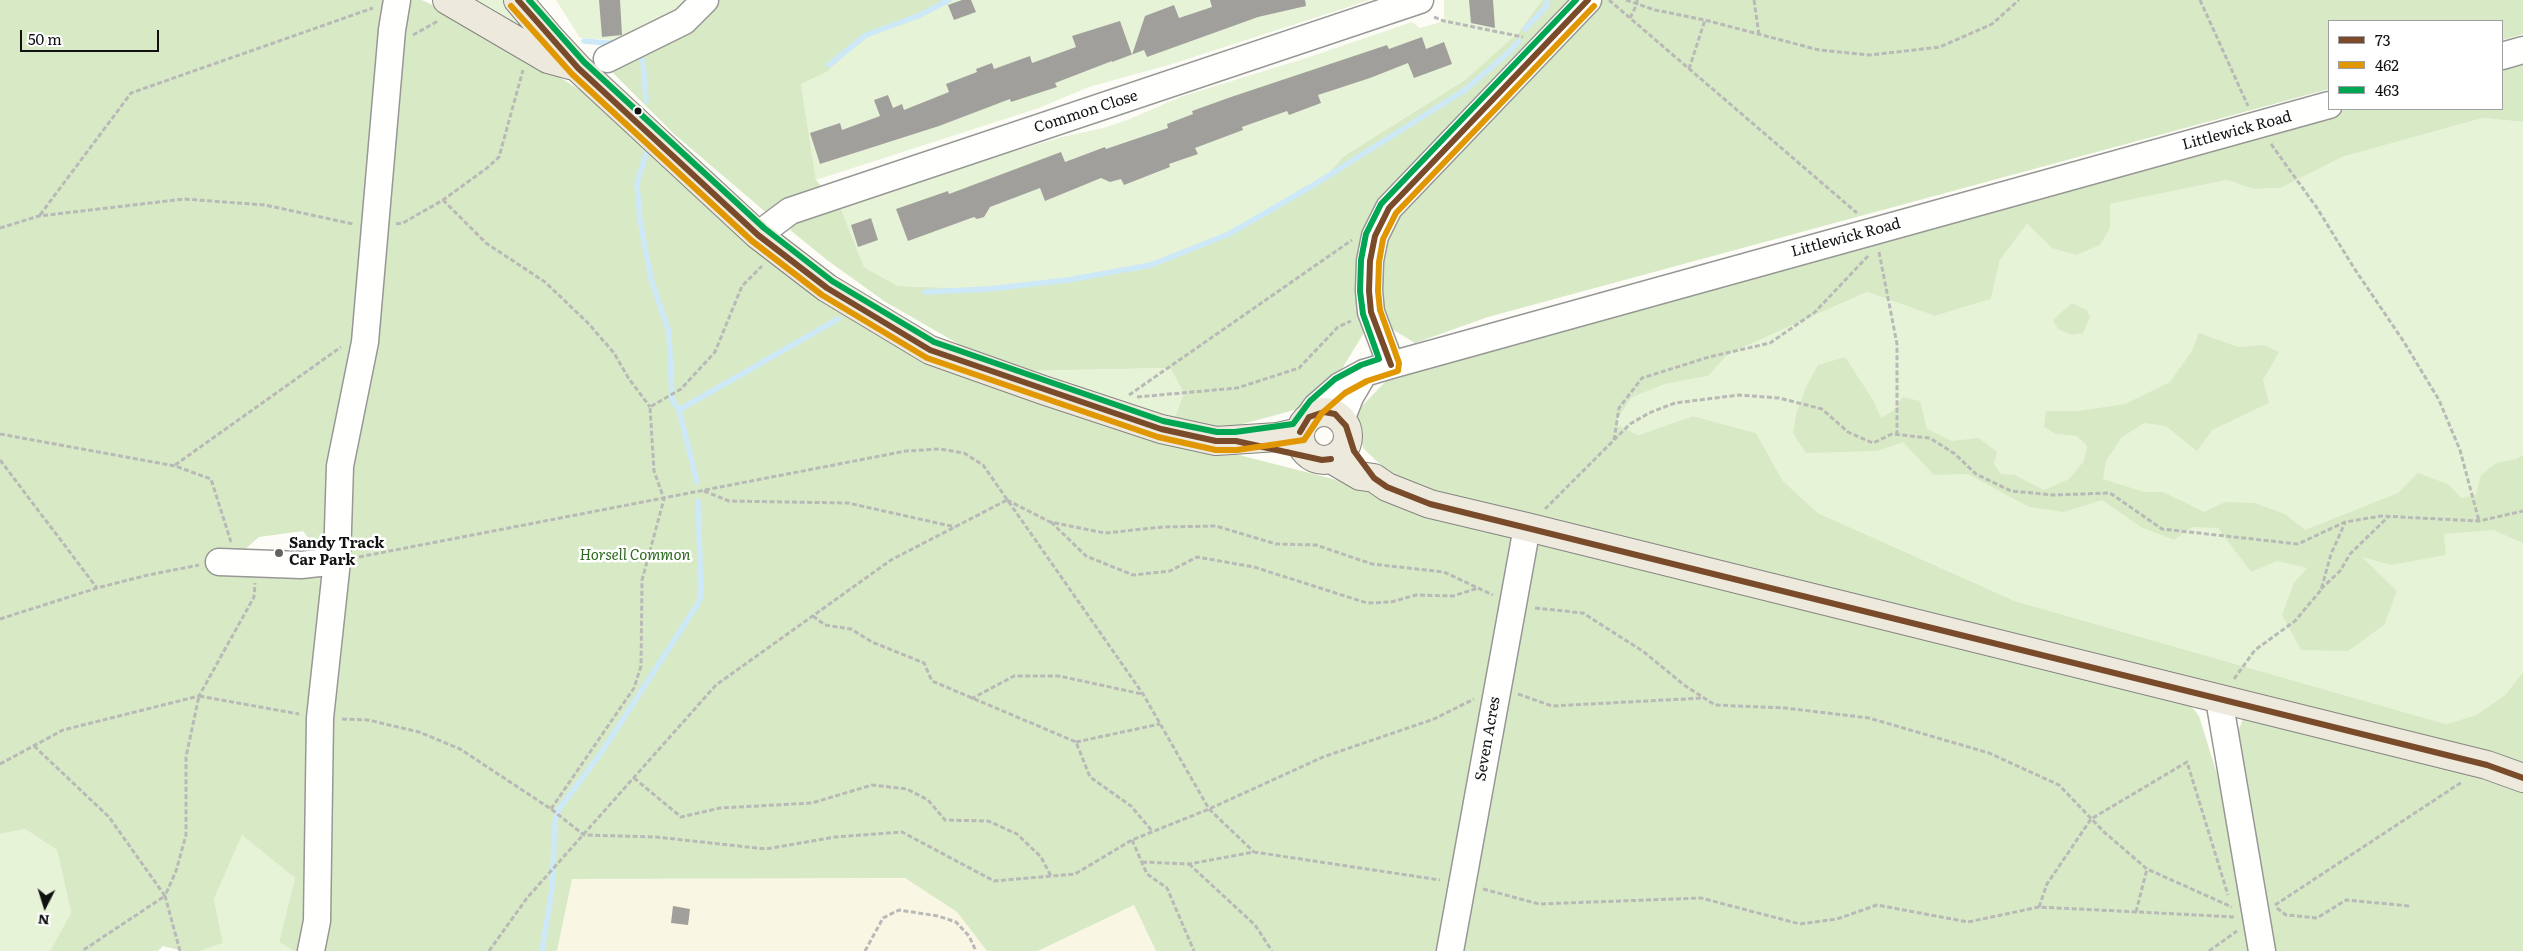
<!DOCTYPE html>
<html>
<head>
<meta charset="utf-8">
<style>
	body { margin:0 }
	#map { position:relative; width:2523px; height:951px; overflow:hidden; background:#fdfcf7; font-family:Literata,serif }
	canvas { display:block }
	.legend { position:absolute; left:2328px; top:20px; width:175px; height:90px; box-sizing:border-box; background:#fff; border:1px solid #a0a0a0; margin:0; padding:6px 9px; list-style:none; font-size:15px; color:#111 }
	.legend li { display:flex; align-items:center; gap:10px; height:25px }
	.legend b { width:25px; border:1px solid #a0a0a0 }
	.north { position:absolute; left:20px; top:881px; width:50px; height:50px; -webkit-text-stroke:4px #fff; paint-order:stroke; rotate:185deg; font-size:14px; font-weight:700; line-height:20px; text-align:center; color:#111 }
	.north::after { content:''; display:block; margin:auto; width:18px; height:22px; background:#111; clip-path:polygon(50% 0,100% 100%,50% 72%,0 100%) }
	.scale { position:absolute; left:20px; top:30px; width:139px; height:22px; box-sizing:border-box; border:2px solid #111; border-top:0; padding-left:6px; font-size:15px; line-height:18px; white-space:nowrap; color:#111; -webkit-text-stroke:4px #fff; paint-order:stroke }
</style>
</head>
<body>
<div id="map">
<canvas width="2523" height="951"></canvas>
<ul class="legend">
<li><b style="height:6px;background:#7a4b2a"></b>73</li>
<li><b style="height:6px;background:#e09702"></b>462</li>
<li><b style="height:6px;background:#00a651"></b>463</li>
</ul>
<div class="north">N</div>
<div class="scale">50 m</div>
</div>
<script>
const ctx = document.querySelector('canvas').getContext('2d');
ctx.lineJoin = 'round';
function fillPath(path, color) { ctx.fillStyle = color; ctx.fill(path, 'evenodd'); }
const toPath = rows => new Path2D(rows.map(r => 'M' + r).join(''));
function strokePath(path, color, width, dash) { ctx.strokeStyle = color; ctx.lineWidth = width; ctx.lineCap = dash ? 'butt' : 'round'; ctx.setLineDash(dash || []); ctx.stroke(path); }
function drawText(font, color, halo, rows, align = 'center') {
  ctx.font = font + ' Literata,serif'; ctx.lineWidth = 5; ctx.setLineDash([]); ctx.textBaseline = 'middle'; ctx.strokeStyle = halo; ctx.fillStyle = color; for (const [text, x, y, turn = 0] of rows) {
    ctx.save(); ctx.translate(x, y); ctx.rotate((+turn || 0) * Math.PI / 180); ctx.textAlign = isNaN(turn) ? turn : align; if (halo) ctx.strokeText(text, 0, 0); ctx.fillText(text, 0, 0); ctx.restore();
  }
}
const farmland = toPath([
	[905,878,957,912,987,951,557,951,572,879],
	[1134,905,1156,951,1038,951]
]);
const green = toPath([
	[464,0,503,0,530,34],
	[556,0,692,0,669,18,626,37,613,40,580,38],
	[949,0,1370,0,1172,64,1089,87,1039,108,816,180,801,84,827,72,866,35,918,16],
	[1444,0,1542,0,1514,38,1465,80,1344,156,1322,180,1226,235,1151,265,1070,280,986,289,898,286,864,267,841,209,995,157,1062,137,1103,128,1130,119,1180,97,1306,58,1412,22,1420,28,1444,21],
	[2483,118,2523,122,2523,672,2505,695,2476,715,2446,724,2015,601,1818,513,1783,481,1756,433,1693,416,1638,435,1615,425,1631,398,1665,384,1708,376,1728,354,1867,292,1935,316,1991,299,2000,260,2027,224,2052,248,2110,228,2110,204,2227,180,2253,189,2281,188,2342,157],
	[1170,368,1184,393,1174,419,1086,392,1031,371],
	[25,829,57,850,71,914,50,951,0,951,0,834],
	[242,834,295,878,279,942,294,951,200,951,223,943,214,899]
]);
const forest = toPath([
	[0,0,422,0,475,25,580,90,789,269,1030,394,1032,402,1376,490,1391,475,1363,448,1357,411,1386,381,2349,109,2502,109,2502,69,2523,64,2523,122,2483,118,2342,157,2281,188,2253,189,2227,180,2110,204,2110,228,2100,245,2076,255,2052,248,2027,224,2000,260,1991,299,1935,316,1867,292,1728,354,1708,376,1665,384,1631,398,1615,424,1638,435,1693,416,1756,433,1783,481,1818,513,2015,601,2446,724,2476,715,2505,695,2523,672,2523,951,1156,951,1134,905,1038,951,987,951,957,912,905,878,572,879,557,951,294,951,279,942,295,878,242,835,214,899,223,943,200,951,183,951,163,946,158,951,50,951,71,913,57,850,25,829,0,834],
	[303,531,313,544,296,559,243,551,259,537],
	[2184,697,2243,719,2234,741,2230,816,2199,716],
	[710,0,949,0,918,16,866,35,827,72,801,84,816,180,824,189,769,215,674,134,610,70],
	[1542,0,2523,0,2523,34,2502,40,2502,21,2329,21,2329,89,1488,317,1415,343,1390,328,1376,276,1365,331,1337,377,1298,409,1228,428,1174,419,1184,393,1170,368,1024,371,974,353,884,301,827,260,790,230,801,215,833,200,841,209,864,267,898,286,986,289,1070,280,1151,265,1226,235,1322,180,1344,156,1465,80,1518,33],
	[2072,303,2087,310,2090,317,2083,333,2071,335,2058,329,2053,320],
	[2199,333,2238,347,2264,345,2279,352,2263,380,2269,403,2212,430,2197,451,2166,426,2144,423,2121,438,2106,461,2103,479,2144,492,2163,492,2204,512,2225,502,2255,503,2285,514,2305,530,2398,493,2418,473,2448,484,2461,498,2476,495,2481,475,2496,463,2517,459,2523,455,2523,543,2493,530,2444,534,2446,555,2391,565,2362,557,2397,591,2384,625,2348,651,2301,650,2282,615,2294,583,2307,568,2277,561,2251,572,2218,528,2192,527,2174,540,2141,527,2102,500,2064,512,2029,507,1968,474,1934,475,1903,442,1877,451,1806,453,1793,433,1796,414,1806,387,1818,365,1845,357,1873,400,1881,418,1893,411,1903,397,1920,401,1927,429,1952,441,1979,438,1997,452,1994,464,2001,474,2015,475,2044,490,2069,479,2084,461,2087,446,2077,436,2056,434,2044,427,2046,411,2079,411,2125,404,2170,382,2192,351]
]);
const stream = toPath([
	[1525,29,1547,6,1547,0],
	[584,41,607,43,617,42],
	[638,51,643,62,646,101],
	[829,65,866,35,918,16,949,0],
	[646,154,637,183,640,220,651,279,669,332,672,399,679,410,697,482],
	[925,292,989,289,1068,280,1151,265,1229,234,1312,186,1465,90,1508,53,1519,41],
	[679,410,838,319],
	[542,951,552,889,555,821,559,809,601,753,699,602,701,594,698,501]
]);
const building = toPath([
	[599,0,620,0,622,35,602,37],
	[962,0,971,0,976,12,954,20,948,5],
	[1210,0,1305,0,1306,6,1258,17,1147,57,1144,50,1112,62,1112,61,1055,83,1057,87,1011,102,1010,99,939,126,820,164,810,133,840,123,842,130,880,116,874,100,888,95,893,108,902,104,904,110,949,92,946,84,977,72,976,69,992,63,994,69,1030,56,1032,63,1076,47,1072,36,1120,21,1132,55,1145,16,1174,5,1179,18,1212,7],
	[1469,0,1493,0,1495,28,1471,23],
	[1422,37,1426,49,1444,42,1452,64,1414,78,1408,63,1370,78,1318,95,1321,103,1289,115,1287,111,1242,127,1243,130,1195,148,1198,154,1169,164,1170,167,1124,185,1121,179,1110,182,1101,178,1045,201,1040,188,990,207,984,217,977,219,974,217,908,241,896,209,948,191,949,194,1061,152,1065,162,1105,147,1106,149,1168,128,1167,124,1193,114,1192,111,1231,97,1387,45,1389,49],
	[871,218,878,240,858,247,851,225],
	[673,906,690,909,688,925,671,923]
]);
const path = toPath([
	[1609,0,1857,213],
	[1626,0,1655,10,1705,20,1819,50,1870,55,1940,47,1992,24,2019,0],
	[1754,0,1759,35],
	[2200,0,2248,106],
	[1434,17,1444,21,1523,37],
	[1630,18,1637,4,1637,0],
	[413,35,438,21],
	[1689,69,1705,20],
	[2271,144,2317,208,2354,268,2404,342,2439,400,2460,450,2479,521],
	[443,200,486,243,545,282,588,323,614,353,629,379,650,407],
	[40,215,131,93,373,8],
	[396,224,403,223,443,200,487,168,499,157,523,70],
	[0,228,39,216,184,199,265,205,353,224],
	[1879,252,1897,344,1897,434],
	[1129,395,1352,240],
	[1137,397,1237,388,1299,368,1338,327,1351,321],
	[0,434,175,466,211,479,231,542],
	[1614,440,1619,408,1642,378,1709,357,1770,343,1815,312,1868,256],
	[0,460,97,588],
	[175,465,341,347],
	[704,491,729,501,848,503,955,527],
	[1007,500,1050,522,1105,533,1163,527,1216,526,1276,544,1316,545,1372,564,1444,572,1493,595],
	[1545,509,1630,424,1649,413,1675,403,1739,395,1779,398,1822,409,1848,432,1873,443,1892,434,1930,438,1955,454,1976,474,2011,491,2054,495,2110,493,2162,529,2298,544,2345,522,2381,516,2479,521,2523,511],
	[1051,522,1086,556,1133,575,1170,571,1197,557,1254,567,1367,603,1391,602,1416,595,1453,596,1478,588],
	[359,557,906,451,940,449,964,453,983,465,1143,694,1209,809,1254,852],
	[2321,589,2340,571,2350,554,2388,517],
	[1535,608,1583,613,1644,652,1684,685,1715,705,1785,708,1869,718,1989,753,2059,785,2104,832,2147,869,2232,907],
	[813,616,825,625,851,629,872,642,924,663,932,681,1076,742,1090,777,1131,806,1153,832],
	[0,619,97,588,148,575,199,565],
	[2234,679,2255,650,2295,621,2321,590,2331,554,2345,523],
	[1518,694,1552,706,1703,698],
	[971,699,1014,676,1059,676,1142,694],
	[342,719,368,720,419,732,460,749,551,809,584,835,656,837,766,849,835,837,902,832,994,881,1075,874,1132,840,1209,809,1323,757,1434,719,1474,699],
	[1076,742,1160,724],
	[34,746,109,817,165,896,82,951],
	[0,764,63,730,199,696,254,597,255,583],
	[634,778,681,817,720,808,812,803,872,785,907,789,928,800,945,820,988,821,1017,834,1041,857,1051,876],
	[551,809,634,688,641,666,642,580,664,499,654,471,650,407,681,389,715,352,742,286,762,266],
	[1132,840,1147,874,1167,888,1194,951],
	[1142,862,1189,864,1254,852,1440,880],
	[1189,864,1255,925,1272,951],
	[1483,889,1539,904,1701,898,1800,924,1837,919,1877,905,1968,922,2039,907,2236,917],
	[2275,905,2462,782],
	[2039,907,2047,884,2091,819,2187,762,2228,895],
	[2277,908,2286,915,2317,918,2346,900,2410,906],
	[2136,912,2147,869],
	[180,951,165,896,176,871,186,835,186,757,199,696,299,714],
	[489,951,527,898,716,685,891,560,1007,500],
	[865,951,883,918,899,910,938,916,956,922,969,936,976,951],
	[2209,951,2237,931]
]);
const minor = toPath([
	[2502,56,2523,50],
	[607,59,684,21,705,0],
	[758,235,790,211,1420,0],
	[1391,365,1371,312,1369,291,1370,261,1375,236,1389,208,1588,0],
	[1309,417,1316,407,1340,386,1364,373,1391,365,2329,105],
	[1341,420,1350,397,1364,373],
	[219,562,301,565,337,561],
	[2219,699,2262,951],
	[311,951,317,921,320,718,337,561,340,466,365,342,392,30,397,0],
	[1450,951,1527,527]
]);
const major = toPath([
	[447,0,548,59,570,65],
	[518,0,551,39,578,68,758,235,827,288,930,350,1043,390,1161,429,1216,441,1278,437,1300,432],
	'1300 436a24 24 0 1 1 48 0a24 24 0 1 1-48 0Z',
	[1331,459,1360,476,1374,478,1387,487,1430,504,1527,527,2487,765,2523,778]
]);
const bus1 = toPath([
	[518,0,578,68,758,235,827,288,930,350,1161,429,1216,441,1236,441,1322,460,1331,459],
	[1391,365,1371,312,1369,291,1370,261,1375,236,1389,208,1588,0],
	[1300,432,1309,417,1324,412,1335,414,1346,426,1354,451,1374,478,1387,487,1430,504,2487,765,2523,778]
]);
const bus2 = toPath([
	[511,6,572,74,752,241,822,295,927,358,1158,437,1216,450,1237,450,1304,440,1322,413,1345,393,1367,381,1398,371,1399,363,1380,310,1378,291,1379,262,1383,239,1396,213,1594,6]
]);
const bus3 = toPath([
	[529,0,584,62,764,228,832,281,934,342,1163,421,1217,432,1235,432,1293,424,1310,401,1335,379,1361,365,1379,359,1363,314,1360,291,1361,260,1366,234,1381,204,1576,0]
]);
const markers = [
	[638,111,4.5,"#111"],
	[279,553,5,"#646362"]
];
const streetNames = [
	["Common Close",1086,112,-18],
	["Littlewick Road",2237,131,-15],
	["Littlewick Road",1846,238,-15],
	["Seven Acres",1488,739,-80]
];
const poiNames = [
	["Sandy Track",289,544],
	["Car Park",289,561]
];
const parkNames = [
	["Horsell Common",635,556]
];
fillPath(farmland, '#f9f7e4');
fillPath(green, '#e7f3d7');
fillPath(forest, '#d8eac5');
strokePath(stream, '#cde8f7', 5.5);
fillPath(building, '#a19f9c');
strokePath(minor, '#979795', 29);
strokePath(major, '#858482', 30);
strokePath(path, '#b9b9b8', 3, [5, 2.5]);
strokePath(minor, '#fffffe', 26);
strokePath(major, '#ede9dc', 28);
strokePath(bus1, '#7a4b2a', 6);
strokePath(bus2, '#e09702', 6);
strokePath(bus3, '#00a651', 6);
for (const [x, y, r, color] of markers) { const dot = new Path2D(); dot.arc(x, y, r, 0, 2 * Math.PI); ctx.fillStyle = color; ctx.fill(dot); strokePath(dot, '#fff', 2); }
drawText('15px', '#111', '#fff', streetNames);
drawText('bold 15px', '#111', '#fff', poiNames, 'left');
drawText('italic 15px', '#2f6b1f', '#fff', parkNames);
</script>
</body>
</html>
